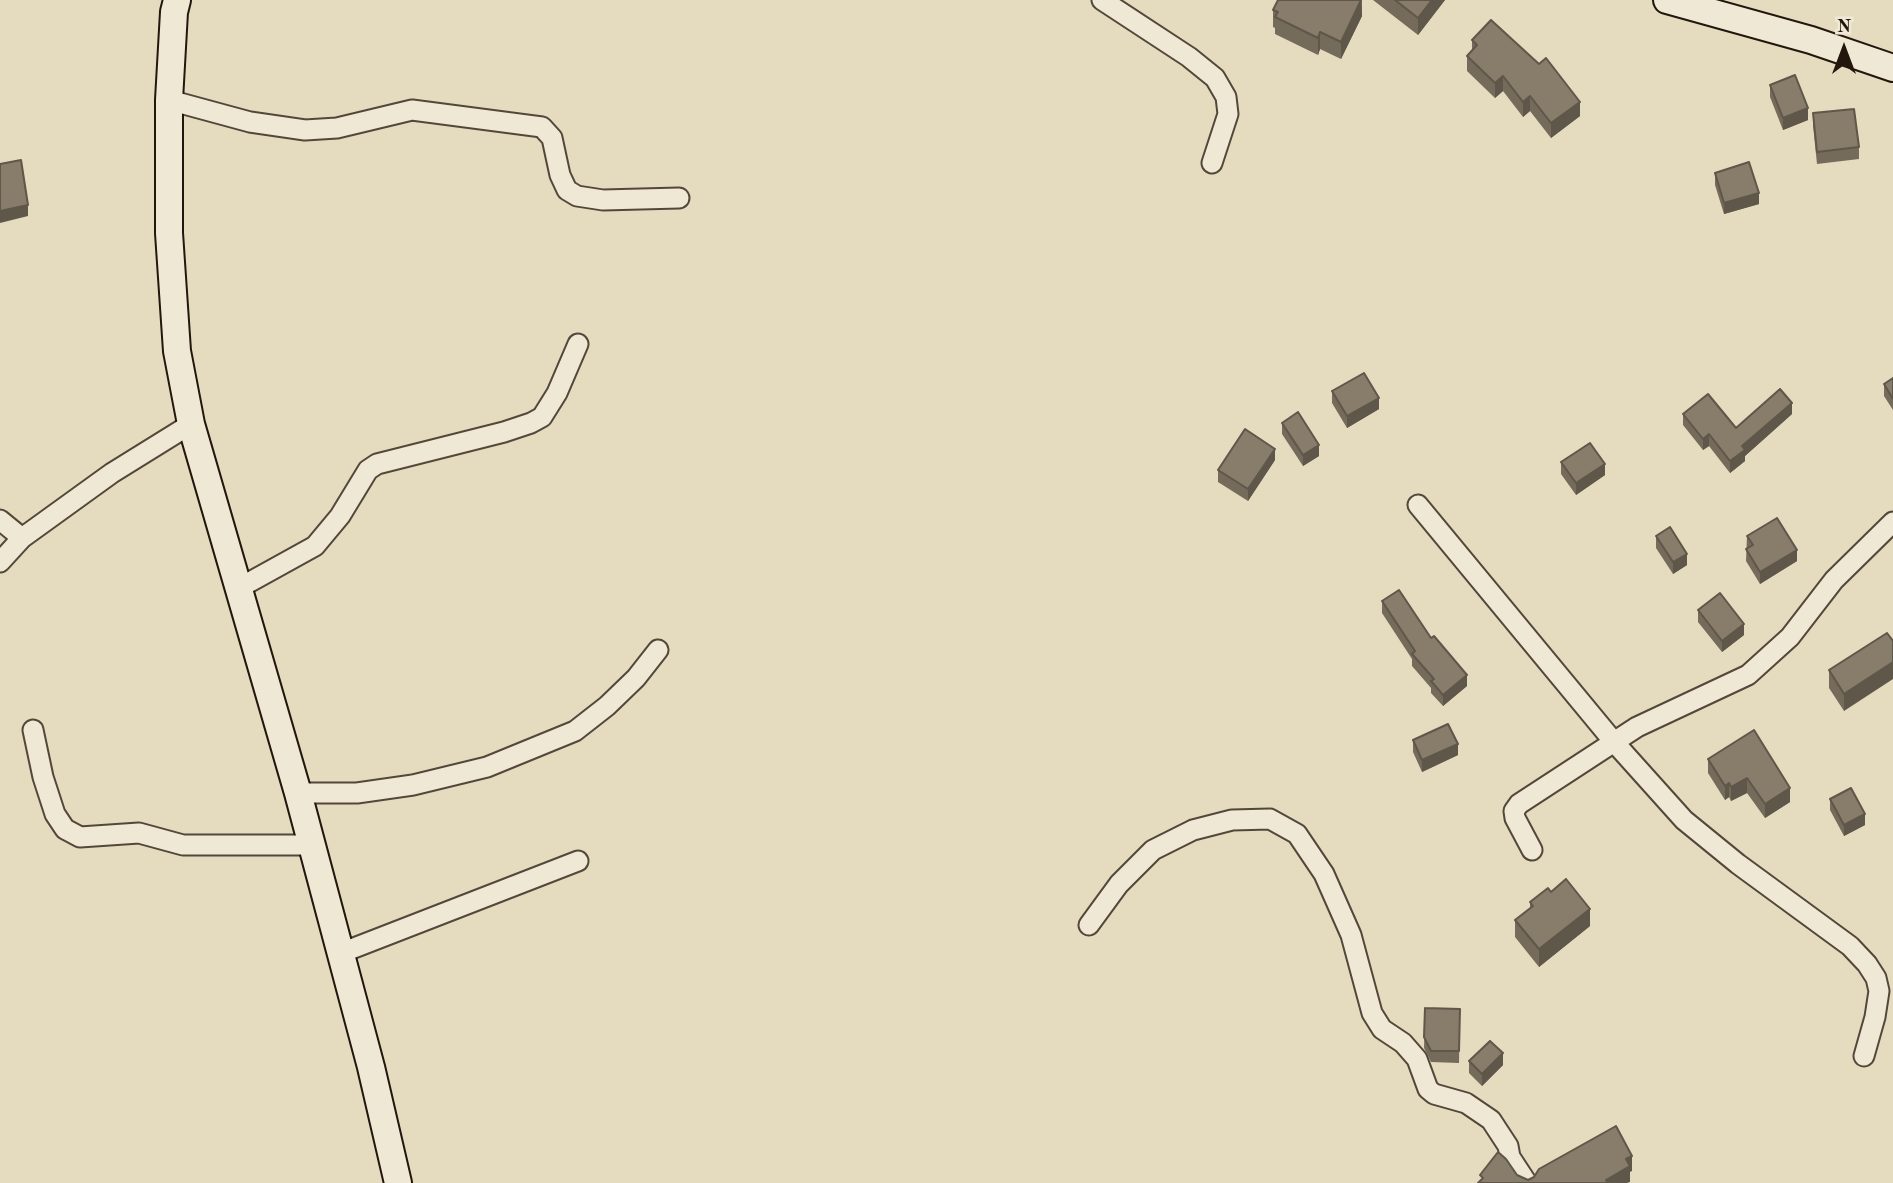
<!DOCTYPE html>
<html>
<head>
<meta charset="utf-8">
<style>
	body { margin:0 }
	#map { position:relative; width:1893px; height:1183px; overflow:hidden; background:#e5dbbf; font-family:"Old Standard TT",serif }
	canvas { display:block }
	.north { position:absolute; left:1809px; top:14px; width:70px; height:70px; -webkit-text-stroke:5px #eee8d5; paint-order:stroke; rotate:0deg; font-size:19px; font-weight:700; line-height:28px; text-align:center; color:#23160d }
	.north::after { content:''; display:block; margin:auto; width:24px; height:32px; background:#23160d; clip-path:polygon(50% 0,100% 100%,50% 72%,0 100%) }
</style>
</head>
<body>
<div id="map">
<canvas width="1893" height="1183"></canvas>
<div class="north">N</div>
</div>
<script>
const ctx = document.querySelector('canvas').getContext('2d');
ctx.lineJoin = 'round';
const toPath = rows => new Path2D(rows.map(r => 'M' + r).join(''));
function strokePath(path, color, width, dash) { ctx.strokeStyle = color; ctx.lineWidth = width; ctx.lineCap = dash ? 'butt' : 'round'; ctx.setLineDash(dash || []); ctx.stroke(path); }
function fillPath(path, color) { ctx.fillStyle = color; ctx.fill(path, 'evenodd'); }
const street = toPath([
	[1102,0,1189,57,1215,78,1226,97,1228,114,1212,163],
	[169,100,250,122,305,130,337,128,412,110,542,127,552,138,560,175,567,190,577,196,603,200,679,198],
	[1418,505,1614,742,1684,820,1738,864,1850,946,1867,964,1876,978,1879,991,1875,1017,1864,1056],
	[0,520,22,538],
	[0,562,22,538,112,473,191,424],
	[239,588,315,546,340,516,368,470,377,464,504,432,531,423,542,417,557,393,578,344],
	[33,730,43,777,55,814,65,829,80,837,139,833,183,845,312,845],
	[298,793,357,793,413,785,487,767,575,731,607,706,636,678,658,650],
	[1532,850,1515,818,1514,811,1519,804,1637,727,1748,675,1790,637,1834,580,1893,522],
	[1089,925,1119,884,1153,850,1193,830,1232,820,1270,819,1297,834,1324,874,1351,935,1372,1013,1382,1029,1403,1043,1417,1059,1428,1089,1434,1094,1466,1103,1491,1120,1508,1146,1510,1157,1527,1183],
	[341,953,578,861]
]);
const secondary = toPath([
	[177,0,174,12,169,100,169,233,177,351,191,424,298,793,371,1067,398,1183],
	[1667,0,1811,40,1893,68]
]);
const wall = toPath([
	[1362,0,1362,16,1341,59,1320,49,1318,55,1275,34,1275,28,1273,27,1273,10],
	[1373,0,1445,0,1418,35],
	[1472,40,1580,116,1551,138,1530,111,1523,117,1503,91,1495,98,1467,71,1467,56,1472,50],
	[1770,85,1808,120,1783,130,1770,97],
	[1813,113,1859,147,1859,159,1817,164,1813,125],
	[1715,173,1759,204,1724,214,1715,185],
	[1893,378,1893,410,1884,396,1884,384],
	[1332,391,1379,409,1347,428,1332,403],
	[1683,414,1736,428,1792,414,1745,456,1745,461,1730,473,1709,446,1703,450,1683,425],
	[1282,423,1319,456,1303,466,1282,434],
	[1275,460,1248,501,1218,482,1218,470],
	[1561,462,1605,475,1576,495,1561,474],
	[1656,536,1687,565,1673,574,1656,548],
	[1747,536,1797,561,1760,584,1746,561],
	[1382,601,1431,638,1467,686,1443,706,1431,693,1431,688,1412,666,1412,659,1382,613],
	[1698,610,1744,635,1722,652,1698,622],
	[1887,633,1844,711,1829,688,1829,670],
	[1413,740,1458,755,1422,772,1413,752],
	[1708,759,1790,802,1765,818,1747,793,1731,801,1729,797,1725,800,1708,773],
	[1830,799,1865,825,1844,836,1830,810],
	[1551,892,1590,926,1539,967,1515,937,1515,920,1530,908,1530,902],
	[1425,1008,1460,1009,1459,1063,1431,1062,1424,1048],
	[1469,1061,1503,1065,1482,1086,1469,1073]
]);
const shadedWall = toPath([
	[1361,0,1362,16,1341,59,1341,42],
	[1432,0,1445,0,1418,35,1418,18],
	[1320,32,1320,49,1318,55,1318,38],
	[1503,76,1503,91,1495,98,1495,83],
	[1530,96,1530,111,1523,117,1523,102],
	[1580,102,1580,116,1551,138,1551,123],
	[1808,108,1808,120,1783,130,1783,118],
	[1759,193,1759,204,1724,214,1724,203],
	[28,205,28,216,0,223,0,211],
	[1379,398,1379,409,1347,428,1347,416],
	[1792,403,1792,414,1745,456,1745,461,1730,473,1730,461,1742,446],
	[1709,434,1709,446,1703,450,1703,439],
	[1319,445,1319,456,1303,466,1303,455],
	[1275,449,1275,460,1248,501,1248,489],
	[1605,464,1605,475,1576,495,1576,483],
	[1797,550,1797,561,1760,584,1760,572],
	[1687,554,1687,565,1673,574,1673,562],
	[1744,624,1744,635,1722,652,1722,641],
	[1893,662,1893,679,1844,711,1844,694],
	[1467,675,1467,686,1443,706,1443,695],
	[1458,744,1458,755,1422,772,1422,760],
	[1747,778,1747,793,1731,801,1731,787],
	[1729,783,1729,797,1725,800,1725,786],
	[1790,788,1790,802,1765,818,1765,804],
	[1865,814,1865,825,1844,836,1844,825],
	[1590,909,1590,926,1539,967,1539,949],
	[1503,1053,1503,1065,1482,1086,1482,1074],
	[1632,1156,1632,1171,1630,1172,1630,1182,1627,1183,1606,1183,1606,1180,1626,1159]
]);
const building = toPath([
	[1278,0,1361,0,1341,42,1320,32,1318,38,1275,17,1278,12,1273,10,1278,0],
	[1395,0,1432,0,1418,18,1395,0],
	[1491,20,1539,64,1546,58,1580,102,1551,123,1530,96,1523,102,1503,76,1495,83,1467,56,1477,45,1472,40,1491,20],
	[1795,75,1808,108,1783,118,1770,85,1795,75],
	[1854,109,1859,147,1817,152,1813,113,1854,109],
	[21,160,28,205,0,211,0,164,21,160],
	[1749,162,1759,193,1724,203,1715,173,1749,162],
	[1364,373,1379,398,1347,416,1332,391,1364,373],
	[1893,378,1893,399,1884,384,1893,378],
	[1780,389,1792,403,1742,446,1745,450,1730,461,1709,434,1703,439,1683,414,1708,394,1736,428,1780,389],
	[1298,412,1319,445,1303,455,1282,423,1298,412],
	[1245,429,1275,449,1248,489,1218,470,1245,429],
	[1590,443,1605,464,1576,483,1561,462,1590,443],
	[1777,518,1797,550,1760,572,1746,549,1753,545,1747,536,1777,518],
	[1670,527,1687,554,1673,562,1656,536,1670,527],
	[1399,590,1431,638,1434,636,1467,675,1443,695,1431,681,1434,679,1412,654,1415,651,1382,601,1399,590],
	[1720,593,1744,624,1722,641,1698,610,1720,593],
	[1887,633,1893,641,1893,662,1844,694,1829,670,1887,633],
	[1448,724,1458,744,1422,760,1413,740,1448,724],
	[1754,730,1790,788,1765,804,1747,778,1731,787,1729,783,1725,786,1708,759,1754,730],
	[1851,788,1865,814,1844,825,1830,799,1851,788],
	[1566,879,1590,909,1539,949,1515,920,1533,906,1530,902,1548,888,1551,892,1566,879],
	[1425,1008,1460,1009,1459,1051,1431,1051,1424,1037,1425,1008],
	[1490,1041,1503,1053,1482,1074,1469,1061,1490,1041],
	[1616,1126,1632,1156,1626,1159,1630,1166,1606,1180,1608,1183,1478,1183,1483,1178,1480,1175,1498,1152,1506,1159,1517,1175,1528,1180,1534,1177,1539,1169,1616,1126]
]);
strokePath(street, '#54473a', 23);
strokePath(secondary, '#23160d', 30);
strokePath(street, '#eee8d5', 19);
strokePath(secondary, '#eee8d5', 26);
fillPath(wall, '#756b5b');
fillPath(shadedWall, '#5f574a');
fillPath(building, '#887c6a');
strokePath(building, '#5f574a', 2);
</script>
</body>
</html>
